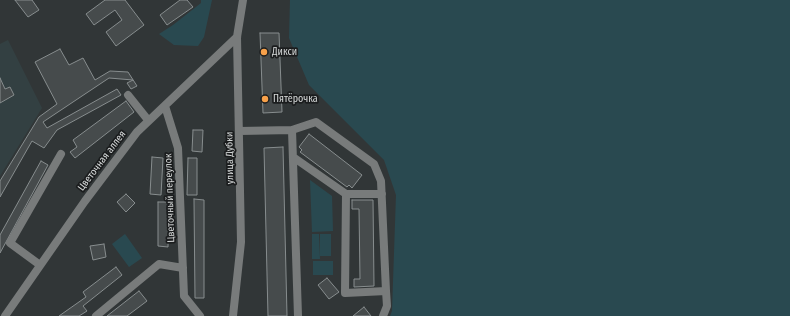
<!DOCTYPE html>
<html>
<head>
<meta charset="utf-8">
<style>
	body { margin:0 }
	canvas { display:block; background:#313637 }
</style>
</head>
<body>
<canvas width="790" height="316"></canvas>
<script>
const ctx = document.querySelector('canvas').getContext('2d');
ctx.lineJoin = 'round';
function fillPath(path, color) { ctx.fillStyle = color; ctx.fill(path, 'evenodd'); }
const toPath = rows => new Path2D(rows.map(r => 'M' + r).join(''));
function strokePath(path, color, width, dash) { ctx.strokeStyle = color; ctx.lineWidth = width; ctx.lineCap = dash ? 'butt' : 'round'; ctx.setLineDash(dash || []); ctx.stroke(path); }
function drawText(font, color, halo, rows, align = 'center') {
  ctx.font = font + ' "Fira Sans Condensed",sans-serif'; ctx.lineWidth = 3.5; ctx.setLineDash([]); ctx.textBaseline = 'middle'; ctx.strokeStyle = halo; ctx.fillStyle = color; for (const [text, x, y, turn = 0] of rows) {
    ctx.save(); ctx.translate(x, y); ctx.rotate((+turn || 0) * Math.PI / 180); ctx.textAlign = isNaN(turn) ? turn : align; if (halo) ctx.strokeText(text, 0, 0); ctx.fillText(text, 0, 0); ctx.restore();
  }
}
const built = toPath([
	[8,40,42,108,0,176,0,44]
]);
const green = toPath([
	[201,0,212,0,204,37,198,46,174,45,159,34,173,25,201,3],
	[290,0,790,0,790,316,390,316,392,311,396,195,384,160,309,85,289,38],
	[310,180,332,196,333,231,312,232],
	[125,234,142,258,129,267,112,244],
	[312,234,319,234,320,259,312,259],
	[320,234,331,234,331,256,320,256],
	[313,261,333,261,333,275,313,275]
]);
const building = toPath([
	[15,0,32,0,39,10,28,17,15,0],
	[105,0,125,0,144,25,116,46,106,32,122,20,115,10,94,25,86,14,105,0],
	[180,0,187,0,193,7,167,25,160,15,180,0],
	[260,33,279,33,282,112,263,113,260,33],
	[60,49,69,65,83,58,95,80,110,71,128,72,137,86,131,89,127,83,133,80,109,78,43,122,47,128,117,89,121,95,57,130,44,148,32,141,0,197,0,181,39,117,57,104,35,62,60,49],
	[0,78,5,89,10,87,14,95,0,103,0,78],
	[126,101,134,112,75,158,70,152,77,147,73,140,126,101],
	[193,130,203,130,202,152,192,151,193,130],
	[309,134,362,175,352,188,349,185,347,187,300,152,302,150,299,147,309,134],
	[283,147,287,316,268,316,264,148,283,147],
	[152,157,163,158,161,195,150,194,152,157],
	[188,158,197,158,197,195,187,195,188,158],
	[41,161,48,165,0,253,0,235,41,161],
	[126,194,135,203,126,212,117,202,126,194],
	[194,199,204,200,204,298,195,298,194,199],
	[352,200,373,200,374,286,354,287,354,279,360,279,359,209,352,209,352,200],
	[158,202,169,202,168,247,158,246,158,202],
	[104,244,106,257,93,260,90,246,104,244],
	[116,267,122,275,83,306,87,311,79,316,59,316,86,297,83,292,116,267],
	[327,278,339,292,329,299,318,285,327,278],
	[139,291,147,301,127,316,107,316,139,291],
	[364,307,371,316,353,316,364,307]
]);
const minor = toPath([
	[128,95,148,120],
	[165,106,178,148,184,296,200,316],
	[292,130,298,316],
	[240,131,292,130,316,122,374,164,381,181,386,291,345,293,346,194,382,194],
	[293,157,346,194],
	[40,265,10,243,61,154],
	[5,316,85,201,137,132,237,37],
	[96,316,159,264,183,268],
	[233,316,241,242,237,37,243,0],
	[383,316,387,306,386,291]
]);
const markers = [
	[264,52,4,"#f8a14a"],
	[265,99,4,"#f8a14a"]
];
const poiNames = [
	["Дикси",272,52],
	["Пятёрочка",273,99]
];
const streetNames = [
	["улица Дубки",230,158,-91],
	["Цветочная аллея",102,161,-53],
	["Цветочный переулок",170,198,-92]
];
fillPath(built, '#334042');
fillPath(green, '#294950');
fillPath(building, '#464b4c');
strokePath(building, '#878d8e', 1);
strokePath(minor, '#787b7b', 8);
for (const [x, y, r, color] of markers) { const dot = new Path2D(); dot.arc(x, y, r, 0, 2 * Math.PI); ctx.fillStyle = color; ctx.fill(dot); strokePath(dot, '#1b1d1e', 1.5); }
drawText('10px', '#d7dada', '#1b1d1e', poiNames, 'left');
drawText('10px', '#d7dada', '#1b1d1e', streetNames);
</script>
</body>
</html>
